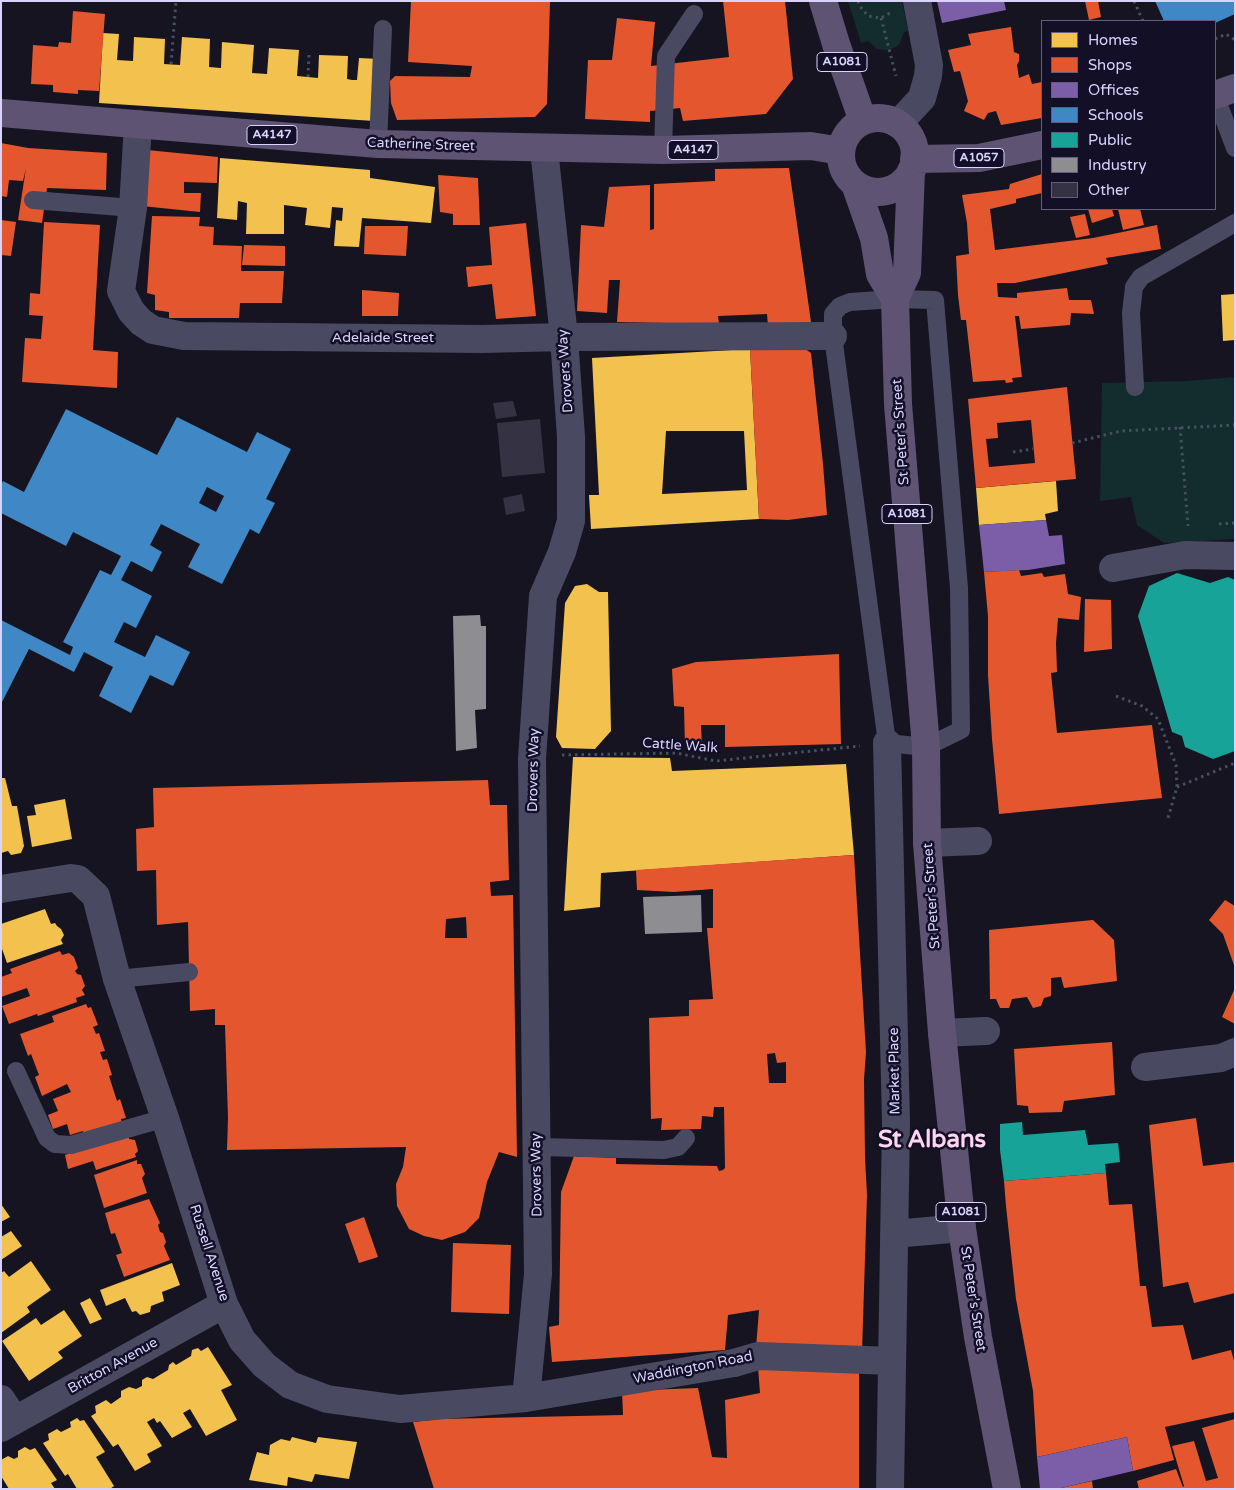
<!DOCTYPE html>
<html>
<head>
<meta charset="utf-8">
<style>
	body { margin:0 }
	#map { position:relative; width:1236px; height:1490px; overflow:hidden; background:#161421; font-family:"Varela Round",sans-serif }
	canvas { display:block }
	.frame { position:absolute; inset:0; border:2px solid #d9d4ff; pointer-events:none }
	.legend { position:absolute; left:1041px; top:20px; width:175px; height:190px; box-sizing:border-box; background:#130f26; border:1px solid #625e7d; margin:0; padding:6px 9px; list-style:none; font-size:15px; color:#d9d4ff }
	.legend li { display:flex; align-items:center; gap:10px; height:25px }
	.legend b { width:25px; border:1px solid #625e7d }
</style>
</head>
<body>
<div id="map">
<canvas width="1236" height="1490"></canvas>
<div class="frame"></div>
<ul class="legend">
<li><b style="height:14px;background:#f2c14e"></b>Homes</li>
<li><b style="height:14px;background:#e4572e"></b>Shops</li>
<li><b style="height:14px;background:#7b5ea7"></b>Offices</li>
<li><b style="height:14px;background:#3f88c5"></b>Schools</li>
<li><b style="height:14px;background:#17a398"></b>Public</li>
<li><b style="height:14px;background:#8d8d92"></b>Industry</li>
<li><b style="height:14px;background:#343243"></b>Other</li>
</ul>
</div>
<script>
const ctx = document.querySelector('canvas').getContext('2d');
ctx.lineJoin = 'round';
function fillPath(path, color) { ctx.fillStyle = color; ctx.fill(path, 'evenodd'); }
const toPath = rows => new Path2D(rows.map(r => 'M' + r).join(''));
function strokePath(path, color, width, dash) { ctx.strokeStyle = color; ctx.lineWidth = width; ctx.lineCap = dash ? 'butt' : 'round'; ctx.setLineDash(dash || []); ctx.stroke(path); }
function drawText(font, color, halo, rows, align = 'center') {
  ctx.font = font + ' "Varela Round",sans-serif'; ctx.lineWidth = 5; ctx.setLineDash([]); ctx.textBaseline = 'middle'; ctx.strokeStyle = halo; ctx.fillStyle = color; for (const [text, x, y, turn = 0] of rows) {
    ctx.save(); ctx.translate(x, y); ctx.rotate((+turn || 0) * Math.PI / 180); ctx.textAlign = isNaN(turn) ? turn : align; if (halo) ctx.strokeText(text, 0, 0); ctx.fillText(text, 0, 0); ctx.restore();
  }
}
const green = toPath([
	[848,1,902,1,908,31,904,32,900,43,896,47,887,50,877,49,868,41,861,43],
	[1235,377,1235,539,1164,543,1137,525,1131,497,1100,501,1102,383,1186,381]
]);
const homes = toPath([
	[103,33,119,34,117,60,133,61,134,37,165,39,164,64,180,65,182,37,210,39,209,67,221,68,222,42,254,45,252,73,267,74,269,48,299,50,297,76,318,78,319,55,348,56,347,79,352,80,357,80,359,58,379,59,374,121,99,103],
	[220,158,370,170,370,178,435,187,431,223,362,218,359,247,334,246,336,220,342,221,343,208,332,207,330,228,305,225,307,208,284,205,284,234,246,234,247,203,238,201,237,220,217,218],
	[1235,294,1235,340,1223,341,1221,295],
	[750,349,759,519,591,529,589,495,599,495,592,358],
	[666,431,744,431,747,490,662,494],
	[1056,481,1058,511,1045,514,1046,520,979,525,976,488],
	[587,584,599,592,608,592,611,731,595,749,562,748,556,737,565,603,575,586],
	[573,757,670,758,672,771,846,764,854,855,601,873,600,907,564,911],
	[1,778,5,778,12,806,17,806,24,846,21,853,11,855,8,851,1,853],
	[65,799,72,839,32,847,27,816,36,815,34,805],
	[45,909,51,924,55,923,57,926,61,929,64,935,61,940,63,944,7,963,1,946,1,924],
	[1,1204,10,1217,1,1222],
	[11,1231,22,1246,1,1260,1,1237],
	[31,1261,51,1290,27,1307,30,1312,1,1333,1,1273,4,1271,9,1277],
	[172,1263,180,1285,162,1292,164,1301,151,1306,150,1312,140,1315,136,1311,132,1312,125,1298,106,1306,100,1290],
	[90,1298,102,1319,90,1324,80,1303],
	[64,1310,82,1336,58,1352,63,1358,29,1381,2,1341,36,1318,41,1325],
	[208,1347,232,1385,221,1390,237,1420,206,1436,190,1409,183,1413,192,1427,172,1438,160,1421,157,1423,154,1418,147,1422,162,1446,147,1454,151,1462,135,1471,118,1444,113,1447,91,1416,96,1413,95,1406,106,1400,111,1404,121,1397,121,1391,129,1387,136,1389,142,1386,142,1380,147,1377,153,1379,168,1370,169,1365,173,1362,176,1365,191,1356,192,1350,198,1348,201,1351],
	[77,1418,80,1421,84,1420,105,1452,96,1457,114,1486,110,1489,77,1489,68,1474,65,1476,43,1443,49,1440,48,1434,57,1429,61,1432,71,1427,70,1422],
	[292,1437,316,1443,318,1437,357,1442,349,1479,315,1474,312,1482,288,1477,287,1486,249,1480,257,1452,269,1455,270,1445,281,1439,290,1441],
	[25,1447,30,1450,35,1448,57,1480,51,1483,55,1489,9,1489,1,1476,1,1460,8,1456,14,1459,18,1457,18,1451]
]);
const shops = toPath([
	[411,1,550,1,547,104,535,117,397,120,391,103,390,81,395,76,470,77,472,66,408,62],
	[723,1,785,1,793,79,766,114,683,121,680,108,650,111,650,122,585,119,588,60,612,60,617,18,655,22,651,66,729,57],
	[1085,1,1098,1,1101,17,1089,20],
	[73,11,105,14,99,91,78,90,78,94,53,92,53,85,31,84,33,45,58,47,59,42,71,43],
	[1011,27,1014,52,1019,54,1019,61,1017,65,1019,78,1029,74,1032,84,1042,82,1042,118,1001,125,996,111,988,113,984,120,964,111,968,101,960,71,954,72,948,50,971,45,968,34],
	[1,143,28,148,107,153,106,190,47,188,42,223,18,220,26,168,23,181,9,180,7,197,1,196],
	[147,150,218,157,217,183,184,182,184,193,201,193,200,212,142,206],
	[789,168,811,322,768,326,767,314,718,316,719,324,617,322,620,280,609,280,607,313,577,311,581,225,604,227,609,187,650,185,650,230,654,229,654,184,715,181,715,169],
	[1042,174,1042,193,1016,199,1016,203,990,209,995,250,1093,238,1157,225,1161,249,1106,258,1108,264,1015,283,997,283,998,297,1017,298,1017,293,1067,288,1069,300,1091,300,1094,314,1071,313,1070,325,1021,329,1019,316,1015,316,1022,377,1012,378,1013,382,1006,383,1005,380,973,382,966,320,961,320,958,295,956,256,969,254,967,223,962,195,1009,189,1010,184],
	[438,175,478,178,480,225,453,225,453,214,440,212],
	[1088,209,1112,209,1114,216,1092,223],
	[1118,209,1140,209,1144,225,1123,230],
	[1085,214,1090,235,1076,238,1070,217],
	[152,216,200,217,199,226,214,227,213,245,242,246,241,271,284,271,282,303,240,303,239,318,169,318,169,312,155,310,155,295,147,293],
	[1,220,16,222,11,256,1,255],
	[44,222,100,225,93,350,118,352,117,388,22,382,25,338,41,339,43,316,29,315,30,293,40,294],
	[526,223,536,316,496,319,492,284,468,287,466,267,492,265,489,227],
	[365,226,408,226,406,256,364,254],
	[244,245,285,246,285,266,242,265],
	[362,290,399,293,398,316,362,316],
	[801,346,811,353,823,464,827,515,788,520,759,519,750,349],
	[1067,387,1076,479,976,488,968,399],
	[1031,420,1035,463,989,467,986,439,998,438,997,423],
	[1019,570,1021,576,1042,573,1044,577,1065,574,1068,594,1081,597,1079,620,1058,618,1056,643,1057,672,1051,673,1057,733,1152,725,1162,798,999,814,992,739,988,675,988,616,984,572],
	[1085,599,1111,600,1112,649,1084,652],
	[839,654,841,744,725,747,725,725,701,725,702,747,685,747,684,707,674,706,672,669,696,662],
	[488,780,490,805,507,805,509,880,490,882,491,896,513,895,517,1157,499,1152,487,1182,479,1218,465,1232,442,1240,424,1236,409,1229,397,1206,396,1184,403,1167,406,1147,227,1150,228,1118,225,1025,215,1025,215,1009,190,1011,188,922,157,925,156,870,137,871,136,829,154,827,153,788],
	[466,917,467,938,445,938,446,919],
	[854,855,866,1052,864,1079,865,1158,867,1195,862,1352,756,1348,759,1310,728,1315,725,1350,552,1362,549,1327,559,1325,561,1192,574,1156,616,1158,616,1164,717,1166,719,1171,723,1170,725,1168,724,1107,714,1107,713,1117,702,1116,701,1129,661,1130,662,1118,651,1119,649,1018,689,1016,689,1000,713,999,707,928,713,928,713,889,674,892,637,890,636,870],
	[775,1053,777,1063,786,1062,786,1083,769,1083,767,1054],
	[1225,900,1235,906,1235,968,1223,934,1209,920],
	[1093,920,1114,940,1117,981,1064,988,1061,977,1051,978,1051,996,1044,998,1041,1006,1033,1008,1027,997,1012,999,1009,1008,1000,1008,996,999,990,999,989,930],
	[60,951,62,955,69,953,74,957,78,968,75,971,77,974,81,975,85,986,82,990,85,995,76,998,77,1002,38,1016,37,1014,9,1024,2,1006,30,996,27,988,1,997,1,977,12,973,10,969],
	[1235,988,1235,1024,1222,1017],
	[86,1004,88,1008,91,1007,98,1025,93,1027,96,1034,99,1033,105,1051,100,1052,103,1060,107,1059,112,1075,109,1076,117,1101,120,1099,126,1118,121,1119,122,1124,85,1137,83,1131,70,1135,67,1124,53,1129,48,1115,58,1111,53,1099,71,1092,67,1084,42,1096,35,1077,39,1075,31,1054,28,1056,20,1034,54,1022,52,1016],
	[1112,1042,1115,1095,1064,1101,1062,1112,1029,1113,1028,1106,1017,1105,1014,1049],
	[1196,1118,1203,1166,1235,1162,1235,1293,1194,1303,1188,1282,1163,1287,1149,1125],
	[128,1134,129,1139,135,1140,138,1151,135,1154,136,1157,96,1170,93,1161,68,1169,65,1155],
	[137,1160,137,1164,141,1164,145,1174,142,1178,147,1193,104,1208,94,1175],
	[1106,1173,1109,1205,1132,1204,1140,1286,1146,1286,1152,1327,1183,1325,1192,1360,1231,1350,1235,1364,1235,1412,1165,1427,1174,1460,1133,1471,1127,1437,1037,1457,1033,1391,1016,1299,1006,1206,1004,1181],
	[149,1199,160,1223,158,1225,160,1232,163,1233,166,1242,164,1246,170,1260,124,1277,116,1255,122,1253,115,1233,111,1234,105,1213],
	[364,1217,378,1257,359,1263,345,1224],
	[453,1243,511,1245,509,1314,451,1312],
	[758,1367,859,1370,859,1489,434,1489,413,1422,440,1419,623,1415,622,1391,698,1388,712,1457,727,1458,725,1400,760,1393],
	[1235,1419,1235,1489,1139,1489,1137,1481,1176,1469,1183,1487,1184,1486,1172,1446,1194,1441,1206,1481,1218,1478,1202,1428],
	[1092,1481,1093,1489,1061,1489,1061,1488]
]);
const offices = toPath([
	[937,1,1004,1,1006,10,942,23],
	[1046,520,1049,536,1062,535,1065,564,1028,570,984,572,979,525],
	[1127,1437,1133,1471,1057,1489,1040,1489,1037,1457]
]);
const schools = toPath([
	[1155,1,1235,1,1235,14,1215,23,1215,21,1164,21],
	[66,409,157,455,177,417,247,452,257,432,291,449,266,499,275,503,259,534,250,529,222,584,188,567,200,544,161,524,150,545,162,552,152,572,131,561,121,580,152,596,136,628,124,622,114,642,145,657,156,635,190,652,173,686,150,675,131,713,99,696,113,667,84,652,74,672,29,649,1,704,1,620,70,655,73,647,63,642,100,570,111,575,121,556,73,532,66,546,1,513,1,485,3,481,24,492],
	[207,487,224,496,216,512,199,503]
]);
const public = toPath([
	[1177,573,1210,583,1228,577,1235,580,1235,751,1213,759,1185,747,1182,736,1172,732,1138,616,1149,586],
	[1022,1122,1023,1135,1085,1130,1088,1145,1118,1143,1120,1162,1105,1164,1106,1173,1004,1181,1000,1150,1000,1124]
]);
const industry = toPath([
	[480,615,481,626,486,626,486,709,475,710,477,748,456,751,453,616],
	[701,895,702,932,645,934,643,897]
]);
const building = toPath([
	[513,401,517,416,496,419,493,403],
	[540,419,545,473,502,477,497,423],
	[522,494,525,511,506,515,503,498]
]);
const path = toPath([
	[858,1,859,5,868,16,881,18,890,13],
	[1134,1,1143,21],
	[881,18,896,76],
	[1215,39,1226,34,1235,40],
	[171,64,176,1],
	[308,77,309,54],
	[1180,427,1188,526],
	[1072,443,1121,431,1235,425],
	[1013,452,1033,449],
	[1219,524,1235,523],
	[1116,696,1142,706,1158,719,1176,765,1177,787,1168,818],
	[562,755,676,753,716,761,860,746],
	[1177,787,1235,763]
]);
const service = toPath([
	[1215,95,1235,148],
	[378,144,383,29],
	[663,150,666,56,694,14],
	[33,200,133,208],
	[895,299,935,300,959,588,961,730,926,747,887,743,833,336,833,314,840,306,850,302,895,299],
	[1135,387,1131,313,1134,287,1141,277,1235,223],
	[117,979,189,972],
	[16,1071,47,1138,55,1144,71,1145,165,1118],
	[537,1147,664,1150,678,1147,686,1138]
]);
const pedestrian = toPath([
	[564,337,833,336],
	[887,743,896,1123,890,1489],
	[927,843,978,841],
	[942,1033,986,1031],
	[894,1234,962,1228],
	[734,1363,758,1356,892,1361]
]);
const minor = toPath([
	[138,124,133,208,121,291,131,311,141,322,153,330,184,336,482,339,564,337],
	[898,124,922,98,928,76,929,65,917,1],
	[1113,568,1185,555,1235,556],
	[1,889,71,878,78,879,96,896,117,979,165,1118,224,1304,242,1340,264,1365,290,1385,327,1399,400,1409,526,1398,734,1363],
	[1145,1067,1221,1058,1235,1052],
	[526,1398,538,1274,532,759,543,596,562,552,571,521,571,437,564,337,544,149],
	[1,1399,15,1420],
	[1,1428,224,1304]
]);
const primary = toPath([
	[823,1,836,44,863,121],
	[1215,95,1235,88],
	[1,113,378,144,663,150,811,146,841,151],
	'841 155a37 37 0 1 1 74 0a37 37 0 1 1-74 0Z',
	[914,159,979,158,1042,145],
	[911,171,907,273,895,299,898,404,926,747,927,843,942,1033,962,1228,978,1337,1007,1489],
	[855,184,874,238,880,274,895,299]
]);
const shields = [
	[842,62,50],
	[272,135,50],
	[693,150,50],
	[979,158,50],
	[907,514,50],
	[961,1212,50]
];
const shieldNames = [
	["A1081",842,62],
	["A4147",272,135],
	["A4147",693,150],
	["A1057",979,158],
	["A1081",907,514],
	["A1081",961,1212]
];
const streetNames = [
	["Catherine Street",421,145,2],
	["Adelaide Street",383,338],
	["Drovers Way",566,371,-94],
	["St Peter's Street",901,432,-94],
	["Cattle Walk",680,746,4],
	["Drovers Way",534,770,-89],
	["St Peter's Street",932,896,-94],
	["Market Place",895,1071,-91],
	["Drovers Way",537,1175,-91],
	["Russell Avenue",209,1253,72],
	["St Peter's Street",973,1299,81],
	["Britton Avenue",113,1366,-29],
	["Waddington Road",693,1368,-11]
];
const townNames = [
	["St Albans",932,1141]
];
fillPath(green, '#132c2d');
fillPath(homes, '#f2c14e');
fillPath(shops, '#e4572e');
fillPath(offices, '#7b5ea7');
fillPath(schools, '#3f88c5');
fillPath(public, '#17a398');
fillPath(industry, '#8d8d92');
fillPath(building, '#343243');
strokePath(path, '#44505f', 3, [2.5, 4]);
strokePath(service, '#4a4962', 18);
strokePath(pedestrian, '#4a4962', 28);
strokePath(minor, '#4a4962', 28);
strokePath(primary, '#5e5373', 28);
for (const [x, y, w] of shields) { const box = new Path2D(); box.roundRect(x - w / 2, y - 9.5, w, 19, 4); ctx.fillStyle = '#130f26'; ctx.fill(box); strokePath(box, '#d9d4ff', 1); }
drawText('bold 12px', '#d9d4ff', null, shieldNames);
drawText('14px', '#d9d4ff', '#130f26', streetNames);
drawText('bold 24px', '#ffd6f0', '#130f26', townNames);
</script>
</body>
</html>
